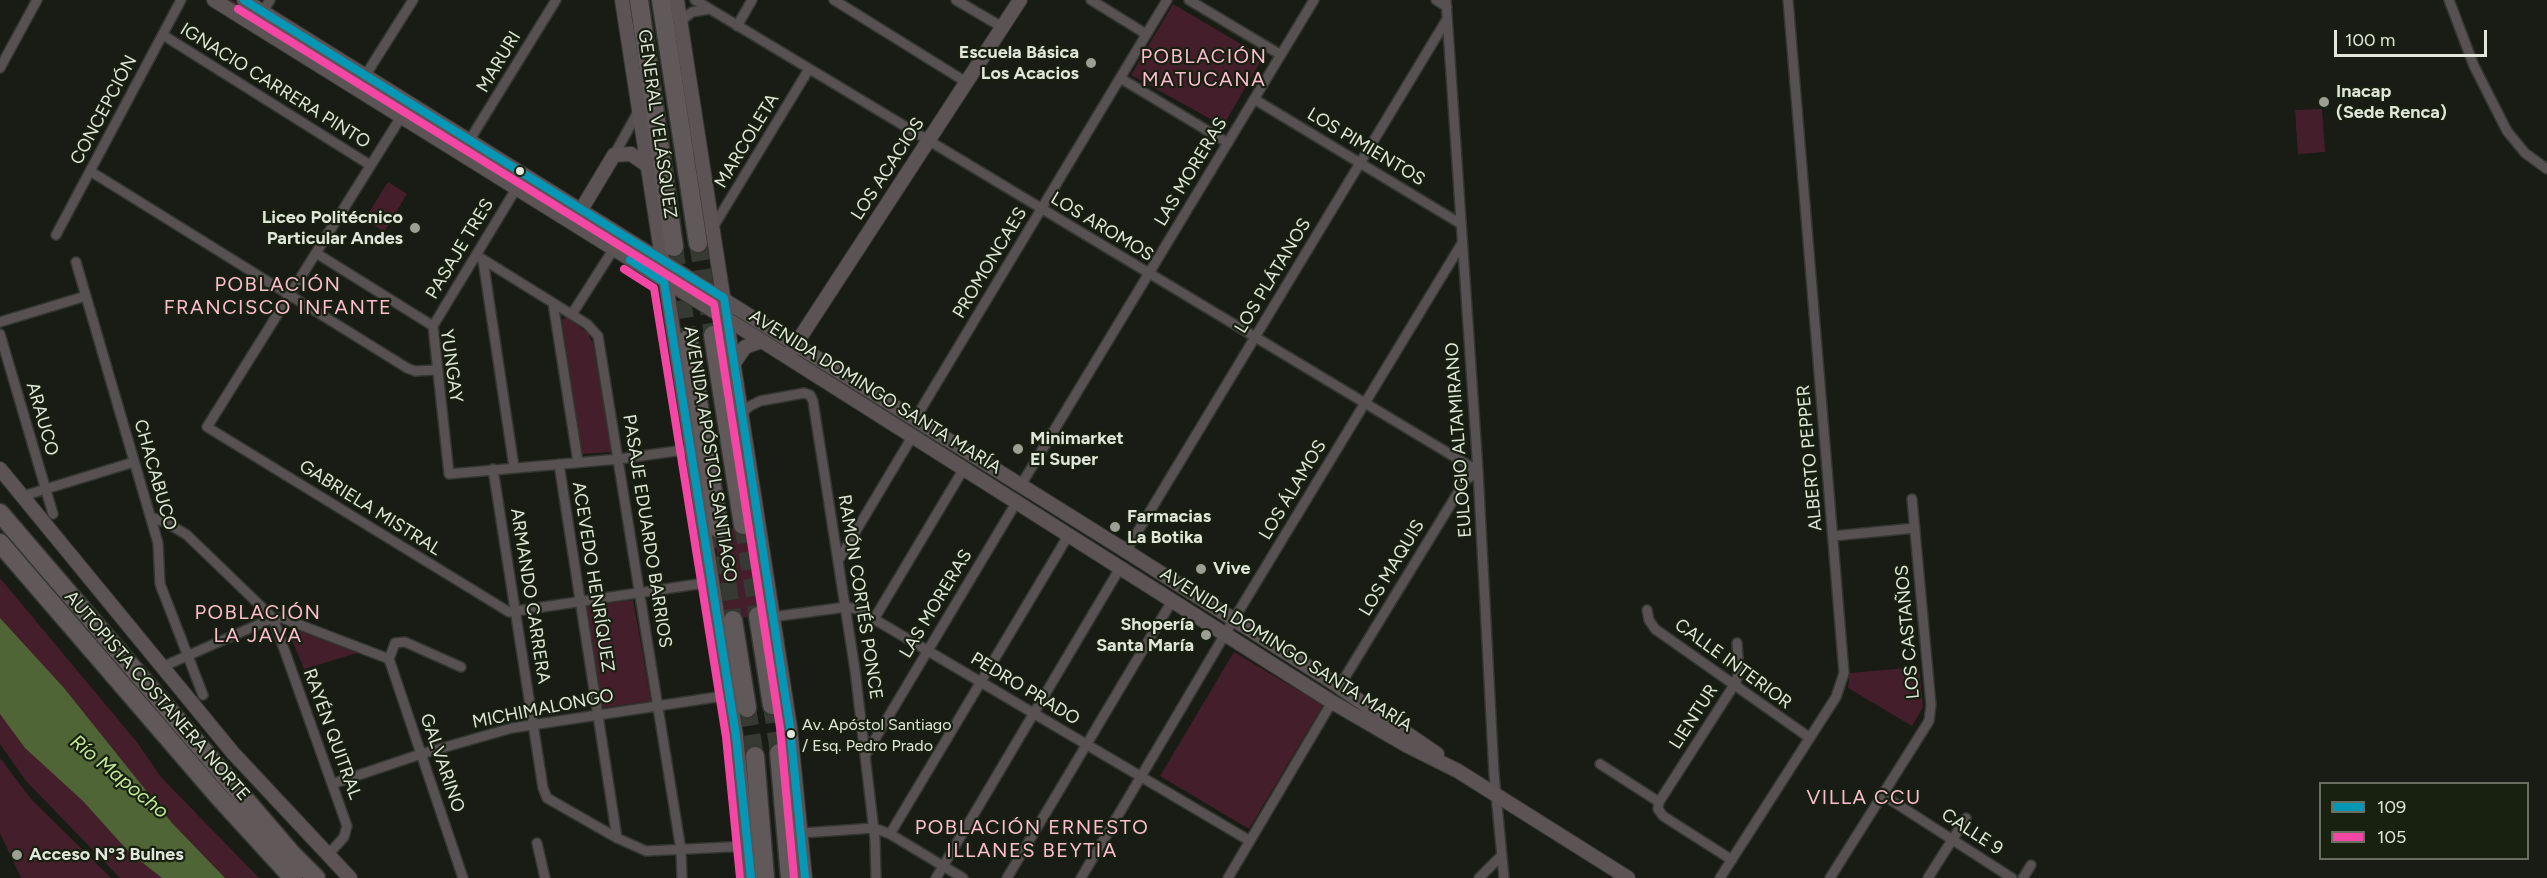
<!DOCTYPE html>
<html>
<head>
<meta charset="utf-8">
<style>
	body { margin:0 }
	#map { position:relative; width:2547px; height:878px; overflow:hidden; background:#181c14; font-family:Figtree,sans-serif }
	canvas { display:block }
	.legend { position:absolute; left:2319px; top:782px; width:210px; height:78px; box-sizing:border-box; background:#182010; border:2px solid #686f61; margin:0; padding:8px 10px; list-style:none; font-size:18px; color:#e1e6db }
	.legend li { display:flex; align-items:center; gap:12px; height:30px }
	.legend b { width:30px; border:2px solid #686f61 }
	.scale { position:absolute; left:2334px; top:30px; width:153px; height:27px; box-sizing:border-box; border:3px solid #e1e6db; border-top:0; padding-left:8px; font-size:18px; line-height:21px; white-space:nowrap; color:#e1e6db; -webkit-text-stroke:4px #182010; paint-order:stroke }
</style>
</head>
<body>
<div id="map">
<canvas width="2547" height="878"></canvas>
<ul class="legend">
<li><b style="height:8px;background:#0697b7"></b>109</li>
<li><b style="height:8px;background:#f346a5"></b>105</li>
</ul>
<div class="scale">100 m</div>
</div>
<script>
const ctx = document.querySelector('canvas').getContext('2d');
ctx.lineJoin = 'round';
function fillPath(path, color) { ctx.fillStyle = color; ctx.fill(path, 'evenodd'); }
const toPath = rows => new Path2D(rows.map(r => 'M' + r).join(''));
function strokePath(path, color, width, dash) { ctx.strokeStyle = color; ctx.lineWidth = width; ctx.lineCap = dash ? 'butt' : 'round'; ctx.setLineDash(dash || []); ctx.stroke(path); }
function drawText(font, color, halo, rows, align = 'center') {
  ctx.font = font + ' Figtree,sans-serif'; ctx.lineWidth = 4.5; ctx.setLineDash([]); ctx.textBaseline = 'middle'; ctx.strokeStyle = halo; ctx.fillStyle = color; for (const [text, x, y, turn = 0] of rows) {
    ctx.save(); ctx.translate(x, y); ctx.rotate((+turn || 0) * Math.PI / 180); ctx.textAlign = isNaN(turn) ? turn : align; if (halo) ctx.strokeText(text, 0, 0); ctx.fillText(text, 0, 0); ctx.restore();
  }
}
const green = toPath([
	[223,0,232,0,584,220,581,224],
	[1173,4,1263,57,1223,126,1131,75],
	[2322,109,2325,152,2298,154,2295,110],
	[388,182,407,194,384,232,365,219],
	[566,317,588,333,593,344,613,452,582,454,562,320],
	[755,525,769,613,726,621,714,531],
	[0,578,136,741,161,777,259,878,120,878,26,781,0,744],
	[633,600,651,701,601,708,587,606],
	[292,628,357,653,304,669,291,638],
	[1234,652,1323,705,1249,829,1160,776],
	[1919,667,1923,707,1912,726,1848,688,1850,673],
	[0,758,31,799,111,878,21,878,0,833]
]);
const water = toPath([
	[0,618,64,688,172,823,225,878,162,878,128,851,83,801,25,748,0,714]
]);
const highwayTunnel = toPath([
	[698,243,713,335],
	[674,247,688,339],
	[743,525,758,616],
	[719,529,733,620],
	[772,705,779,753],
	[747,708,755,756]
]);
const street = toPath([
	[695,0,1478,471],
	[834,0,966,82],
	[956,0,1002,27],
	[1091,0,1146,34],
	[1189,0,1281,55],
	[1436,0,1447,7],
	[1446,0,1478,471,1494,774,1504,878],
	[2449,0,2474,66,2507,131,2525,153,2547,169],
	[263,11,270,0],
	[681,21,692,12,710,9],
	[737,26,752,0],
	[163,35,370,165],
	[0,68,37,0],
	[365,76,413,0],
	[1120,78,1228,143],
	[1254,99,1461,224],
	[401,117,207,427,509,612,712,582],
	[469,141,556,0],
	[614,155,639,110],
	[90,171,407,368,415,371,436,370],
	[516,189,433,326,449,474,619,459,691,449],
	[712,229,809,69],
	[56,235,181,0],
	[316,253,433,326],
	[476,255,587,324,598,336,681,850,682,878],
	[483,260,514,467],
	[76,262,158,543,160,584,203,695],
	[553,303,578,462],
	[572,314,613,250],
	[0,322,86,296],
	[0,334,53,514],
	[741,414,750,406,760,401,804,393,810,395,813,401,855,670,875,840,876,878],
	[915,419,1167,0],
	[559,464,617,838],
	[493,469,543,788,547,798,617,838,646,851,749,846],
	[1021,485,1314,0],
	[23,496,134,462],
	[151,517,167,523,187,535,273,618,282,618,389,659],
	[1833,536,1915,528],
	[1126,551,1447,19],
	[838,561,912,437],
	[1647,610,1649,620,1655,629,1810,738],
	[772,617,846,607,857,609,1250,841],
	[273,618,347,826,344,837,327,856],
	[874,619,963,470],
	[389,659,463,878],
	[389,659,395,643,405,642,461,667],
	[162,667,273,618],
	[1339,687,1465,481,1478,471],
	[866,754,1016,503],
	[1600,764,1659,802],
	[332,784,421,754,512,728,730,695],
	[1883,795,2012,878],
	[1659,802,1736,682,1739,671,1737,643],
	[1659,802,1658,809,1663,816,1732,860],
	[802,833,874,828,890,834,963,878],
	[890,834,1068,536],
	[537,843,545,878],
	[936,878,1120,568],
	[1007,878,1172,601],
	[1081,878,1234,619,1462,243],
	[1228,878,1332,702],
	[1479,878,1502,855],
	[1720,878,1836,697,1844,673,1788,0],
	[1830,878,1929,721,1931,705,1912,499],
	[1928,878,1966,818],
	[2023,878,2031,865]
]);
const secondary = toPath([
	[214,0,762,341,1332,702,1406,745,1458,771,1628,878],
	[244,0,1126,551,1329,680,1437,754],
	[622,0,736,736,751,878],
	[677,0,790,727,805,878],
	[581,210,614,155,631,154,648,166],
	[792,350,1020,0],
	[734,363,745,347,762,341],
	[0,469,233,753,350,878]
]);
const highway = toPath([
	[639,0,674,247],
	[661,0,698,243],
	[713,335,743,525],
	[688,339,719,529],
	[0,513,292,854,316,878],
	[0,543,218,796,293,878],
	[758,616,772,705],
	[733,620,747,708],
	[779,753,790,878],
	[755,756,765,878]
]);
const bus1 = toPath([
	[244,0,724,298,790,727,805,878],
	[630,260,664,282,736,736,751,878]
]);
const bus2 = toPath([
	[238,9,714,304,780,728,794,878],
	[624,269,654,288,726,737,740,878]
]);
const markers = [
	[1091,63,6,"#9b9f95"],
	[2324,102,6,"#9b9f95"],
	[520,171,5,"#e1e6db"],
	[415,228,6,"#9b9f95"],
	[1018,449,6,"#9b9f95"],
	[1115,527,6,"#9b9f95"],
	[1201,569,6,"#9b9f95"],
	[1206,635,6,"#9b9f95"],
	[791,734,5,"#e1e6db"],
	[17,855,6,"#9b9f95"]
];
const busNames = [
	["Av. Apóstol Santiago",802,725],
	["/ Esq. Pedro Prado",802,746]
];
const poiNames = [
	["Escuela Básica",1079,53,"right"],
	["Los Acacios",1079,74,"right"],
	["Inacap",2336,92],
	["(Sede Renca)",2336,113],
	["Liceo Politécnico",403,218,"right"],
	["Particular Andes",403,239,"right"],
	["Minimarket",1030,439],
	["El Super",1030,460],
	["Farmacias",1127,517],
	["La Botika",1127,538],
	["Vive",1213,569],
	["Shopería",1194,625,"right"],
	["Santa María",1194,646,"right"],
	["Acceso N°3 Bulnes",29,855]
];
const streetNames = [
	["MARURI",499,62,-59],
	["IGNACIO CARRERA PINTO",275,86,32],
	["CONCEPCIÓN",104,110,-62],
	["GENERAL VELÁSQUEZ",657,124,82],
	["MARCOLETA",747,141,-59],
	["LOS PIMIENTOS",1366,147,31],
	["LOS ACACIOS",888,169,-57],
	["LAS MORERAS",1191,172,-59],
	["LOS AROMOS",1102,227,31],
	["PASAJE TRES",460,249,-59],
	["PROMONCAES",990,263,-59],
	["LOS PLÁTANOS",1273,276,-59],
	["YUNGAY",451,366,82],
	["AVENIDA DOMINGO SANTA MARÍA",875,392,32],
	["ARAUCO",42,419,74],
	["EULOGIO ALTAMIRANO",1459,440,-94],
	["AVENIDA APÓSTOL SANTIAGO",710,454,81],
	["ALBERTO PEPPER",1810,458,-95],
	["CHACABUCO",155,475,74],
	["LOS ÁLAMOS",1293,490,-59],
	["GABRIELA MISTRAL",370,508,32],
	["PASAJE EDUARDO BARRIOS",647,531,81],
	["LOS MAQUIS",1392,568,-59],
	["ACEVEDO HENRÍQUEZ",593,577,81],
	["ARMANDO CARRERA",530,596,81],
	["RAMÓN CORTÉS PONCE",860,597,81],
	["LAS MORERAS",936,604,-59],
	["LOS CASTAÑOS",1908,632,-95],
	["AVENIDA DOMINGO SANTA MARÍA",1286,650,32],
	["CALLE INTERIOR",1733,664,36],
	["PEDRO PRADO",1025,689,31],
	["AUTOPISTA COSTANERA NORTE",157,696,49],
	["MICHIMALONGO",543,709,-11],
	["LIENTUR",1694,717,-57],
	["RAYÉN QUITRAL",332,734,70],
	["GALVARINO",442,763,71],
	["CALLE 9",1972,832,33]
];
const neighbourhoodNames = [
	["POBLACIÓN",1204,57],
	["MATUCANA",1204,80],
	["POBLACIÓN",278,285],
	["FRANCISCO INFANTE",278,308],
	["POBLACIÓN",258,613],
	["LA JAVA",258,636],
	["VILLA CCU",1864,798],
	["POBLACIÓN ERNESTO",1032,828],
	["ILLANES BEYTIA",1032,851]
];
const waterNames = [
	["Río Mapocho",119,777,39]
];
fillPath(green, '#451e2c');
fillPath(water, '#4f6535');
strokePath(highwayTunnel, '#363a32', 18, [18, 9]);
strokePath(street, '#343731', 12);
strokePath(secondary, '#343731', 16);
strokePath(highway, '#343731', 21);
strokePath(street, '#575151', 9);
strokePath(secondary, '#5c5355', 14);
strokePath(highway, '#605859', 18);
strokePath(bus1, '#0697b7', 8);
strokePath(bus2, '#f346a5', 8);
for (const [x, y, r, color] of markers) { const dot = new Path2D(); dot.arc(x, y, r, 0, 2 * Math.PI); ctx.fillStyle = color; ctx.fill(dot); strokePath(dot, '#182010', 2); }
drawText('16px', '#e1e6db', '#182010', busNames, 'left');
drawText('bold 18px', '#e1e6db', '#182010', poiNames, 'left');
drawText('18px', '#e1e6db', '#182010', streetNames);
ctx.letterSpacing = '1.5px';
drawText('20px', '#febcd1', '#182010', neighbourhoodNames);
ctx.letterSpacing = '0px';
drawText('italic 20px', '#c2e999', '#182010', waterNames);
</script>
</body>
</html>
